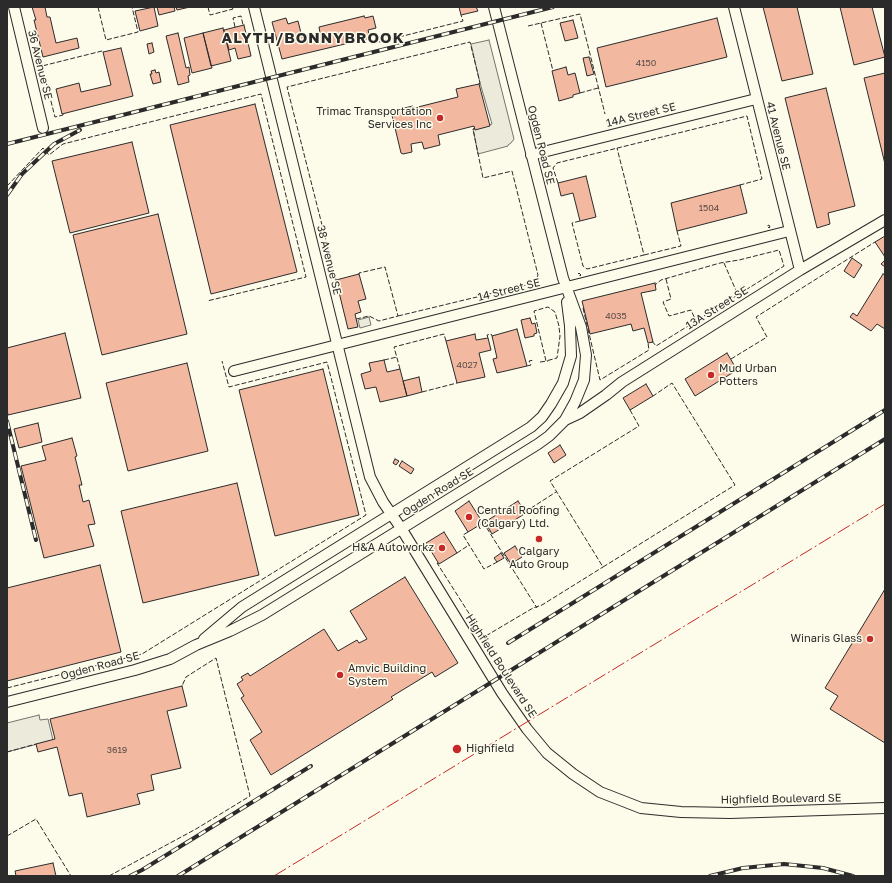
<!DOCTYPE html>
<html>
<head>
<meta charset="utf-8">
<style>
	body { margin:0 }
	#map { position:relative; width:892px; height:883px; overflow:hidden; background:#fdfbea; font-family:"Golos Text",sans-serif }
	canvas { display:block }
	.frame { position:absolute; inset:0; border:8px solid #2b2b2b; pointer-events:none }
</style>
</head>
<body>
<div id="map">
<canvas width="892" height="883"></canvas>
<div class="frame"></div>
</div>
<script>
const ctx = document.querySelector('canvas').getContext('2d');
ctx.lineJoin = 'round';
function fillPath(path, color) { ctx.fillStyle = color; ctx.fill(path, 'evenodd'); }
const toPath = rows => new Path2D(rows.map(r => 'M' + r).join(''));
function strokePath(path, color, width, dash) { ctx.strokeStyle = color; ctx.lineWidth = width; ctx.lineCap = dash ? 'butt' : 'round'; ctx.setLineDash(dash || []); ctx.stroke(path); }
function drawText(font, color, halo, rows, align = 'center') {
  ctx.font = font + ' "Golos Text",sans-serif'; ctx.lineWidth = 3; ctx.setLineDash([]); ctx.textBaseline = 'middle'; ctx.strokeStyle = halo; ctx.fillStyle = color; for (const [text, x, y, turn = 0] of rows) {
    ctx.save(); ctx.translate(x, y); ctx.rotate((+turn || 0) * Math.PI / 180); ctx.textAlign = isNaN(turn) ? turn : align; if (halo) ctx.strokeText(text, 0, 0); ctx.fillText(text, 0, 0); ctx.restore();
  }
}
const parking = toPath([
	[489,40,514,139,511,143,508,145,508,146,478,154,473,129,492,124,480,83,471,44,489,40],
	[369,317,371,325,360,328,358,320,369,317],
	[39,715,40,720,48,719,53,740,7,752,7,723,39,715]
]);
const building = toPath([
	[32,7,45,7,47,17,50,17,56,43,77,38,79,48,43,57,34,20,36,20,32,7],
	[154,7,158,26,140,31,135,11,154,7],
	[157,7,174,7,175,11,159,15,157,7],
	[176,7,190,7,177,10,176,7],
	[459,7,476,7,478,11,461,15,459,7],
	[763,7,797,7,813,74,782,81,763,7],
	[840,7,872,7,885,57,854,65,840,7],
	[364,16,365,18,373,16,376,28,368,30,370,38,282,59,272,22,286,18,288,24,298,21,302,37,320,33,319,27,364,16],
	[717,18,727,57,606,87,597,48,717,18],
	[573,20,578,38,565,41,560,23,573,20],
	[244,25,251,56,238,59,235,48,229,50,224,30,244,25],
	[223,28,231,61,211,66,203,33,223,28],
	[178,33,186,68,189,67,190,75,188,76,189,82,178,85,166,36,178,33],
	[203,33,212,68,192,73,184,38,203,33],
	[152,43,154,52,149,54,147,44,152,43],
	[121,48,133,96,62,114,56,89,79,83,81,92,111,85,103,52,121,48],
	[589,57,594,74,587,76,583,58,589,57],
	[566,67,568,75,575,73,580,93,573,95,573,97,559,101,552,71,566,67],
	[155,70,156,73,159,72,161,82,153,84,150,74,152,74,151,71,155,70],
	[885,73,885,164,864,78,885,73],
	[479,84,490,126,475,130,474,126,438,135,440,145,424,149,422,142,411,144,412,152,403,154,401,153,391,111,413,106,414,108,458,97,456,89,479,84],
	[826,88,855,206,828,213,830,224,817,228,785,98,826,88],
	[255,104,297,272,211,294,170,125,255,104],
	[132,142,149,213,70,233,52,161,132,142],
	[586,176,596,217,580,221,573,193,561,196,558,183,586,176],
	[740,185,747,213,677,231,671,203,740,185],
	[158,214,187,334,102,355,73,235,158,214],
	[885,236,885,257,875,242,885,236],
	[852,258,862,265,854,278,844,271,852,258],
	[885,260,885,267,881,264,885,260],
	[359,274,366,299,358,301,361,312,355,314,358,327,348,329,336,280,359,274],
	[883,274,885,275,885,329,877,324,871,331,850,317,853,313,857,316,883,274],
	[655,283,656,290,641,293,653,342,648,343,644,328,633,331,631,324,590,334,582,301,655,283],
	[530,318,532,324,535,323,537,333,534,334,534,336,525,338,521,320,530,318],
	[517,329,527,366,497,373,493,359,497,358,492,336,517,329],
	[65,333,81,398,8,415,7,409,7,348,65,333],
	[475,334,476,340,488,338,491,350,479,353,485,377,457,383,446,341,475,334],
	[727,353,737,370,695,396,685,379,727,353],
	[384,360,387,372,400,369,407,396,380,402,376,387,365,389,361,374,371,371,369,363,384,360],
	[187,363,208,451,128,471,106,383,187,363],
	[323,369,359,515,275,536,239,390,323,369],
	[419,377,422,392,407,396,403,381,419,377],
	[646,384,653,396,630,410,623,398,646,384],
	[38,423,42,442,19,448,14,429,38,423],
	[72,438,77,456,75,457,82,485,79,485,83,502,89,500,95,524,88,525,94,546,44,558,21,466,46,460,42,446,72,438],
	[560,445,566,455,554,463,548,453,560,445],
	[395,459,399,461,396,465,393,463,395,459],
	[402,461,414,469,411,474,399,466,402,461],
	[237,483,259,575,143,603,121,511,237,483],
	[469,501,483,523,468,532,455,511,469,501],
	[518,501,526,513,492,534,485,522,518,501],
	[444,532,457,553,439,564,426,543,444,532],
	[515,546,522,557,511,564,504,553,515,546],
	[501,553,504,558,497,562,494,558,501,553],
	[100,565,121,652,7,681,7,588,100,565],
	[405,577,458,663,435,677,432,672,391,697,393,699,271,775,250,740,262,732,241,698,244,696,237,684,243,680,241,677,248,673,250,676,324,629,338,651,357,640,359,643,367,639,350,611,405,577],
	[885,589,885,743,830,709,838,696,825,688,885,589],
	[182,686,187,706,167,711,181,768,151,775,154,790,137,794,140,804,87,817,82,793,69,796,57,747,38,752,36,744,55,739,50,719,182,686],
	[53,863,56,876,16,876,15,871,53,863]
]);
const minor = toPath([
	[14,7,43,128],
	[254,7,370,477,383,502,401,528,502,693,527,729,547,753,573,774,600,792,641,808,681,812,730,813,885,808],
	[734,7,800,270],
	[531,155,756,99],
	[234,371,789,231],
	[565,420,580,413,606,395,622,382,800,270,885,220],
	[204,639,242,607,531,427,542,417,551,404,563,383,571,356,570,326,567,302],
	[7,702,135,670,170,659,196,645,230,631,262,615,538,444,549,436,565,420,575,402,584,380,586,355,581,327,563,278,494,7]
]);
const rail = toPath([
	[7,144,553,7],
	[7,195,22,174,54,144,80,130],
	[7,421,36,540],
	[508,643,885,410],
	[130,876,142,870,311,766],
	[178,876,885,439],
	[710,876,743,868,784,864,823,868,853,876]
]);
const fence = toPath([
	[98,7,106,40,138,32,132,7],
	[208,7,210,15,233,9,232,7],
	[541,23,553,71],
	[528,26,580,14,605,114],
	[235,27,233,18,241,16,243,25],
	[370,38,371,44,463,21,461,15],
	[580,93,598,88],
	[63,114,63,115,55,117,42,66,102,51,103,52],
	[558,183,553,168,557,163,747,116,762,179,740,185],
	[7,186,43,148,49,155,63,144,261,94,306,277,207,301],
	[580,221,572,223,583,266,587,269,644,255,617,148],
	[769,225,770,227,769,228,767,226,769,225],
	[644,255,681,246,677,231],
	[724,263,738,295],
	[579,273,581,275,580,276,578,274,579,273],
	[666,279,671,299,663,302,669,316,691,310,696,321],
	[336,280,287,87,470,42,480,83,479,84],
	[583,308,600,380,649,350,648,343],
	[398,316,535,283,538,275,512,171,483,178,473,129,475,128],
	[356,319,369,316,379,321,398,316,385,267,359,273,359,274],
	[559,326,555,312,548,307,534,311,546,361,557,358,560,336,559,327],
	[488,338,487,335,491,334,492,336],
	[652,341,656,346,784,266,779,250,739,260,720,263,661,280,655,285],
	[731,359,767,337,756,317,875,242],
	[384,360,397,357],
	[540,362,548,361],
	[527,366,531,365,529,361,534,360],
	[400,369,394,347,444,334,446,341],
	[422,392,457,383],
	[630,410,639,426,550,481,603,567,735,485,672,383,653,396],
	[525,512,556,492],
	[483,522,537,608],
	[468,532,463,535,484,569,499,561],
	[457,553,469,545],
	[438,563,437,563,484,637,533,608,542,605,603,567],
	[7,688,142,654,366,515,327,362,229,387,222,361],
	[7,752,36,744],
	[7,836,36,819,71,876],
	[109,876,196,829,250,796,216,658,186,677,182,686]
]);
const power = toPath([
	[274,876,885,504]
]);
const markers = [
	[440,118,4,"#c62828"],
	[711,375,4,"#c62828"],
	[469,517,4,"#c62828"],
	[539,539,4,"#c62828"],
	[442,548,4,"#c62828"],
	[870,639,4,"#c62828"],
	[340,675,4,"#c62828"],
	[457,749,5,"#c62828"]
];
const numberNames = [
	["4150",646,63],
	["1504",709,208],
	["4035",616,316],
	["4027",467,365],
	["3619",117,750]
];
const streetNames = [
	["36 Avenue SE",40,65,76],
	["14A Street SE",641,115,-14],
	["41 Avenue SE",778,136,76],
	["Ogden Road SE",541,145,76],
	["38 Avenue SE",329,260,76],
	["14 Street SE",509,290,-14],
	["13A Street SE",717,308,-32],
	["Ogden Road SE",438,492,-32],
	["Ogden Road SE",100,666,-15],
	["Highfield Boulevard SE",501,666,57],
	["Highfield Boulevard SE",781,799,-1]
];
const poiNames = [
	["Trimac Transportation",432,112,"right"],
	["Services Inc",432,125,"right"],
	["Mud Urban",719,369],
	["Potters",719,382],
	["Central Roofing",477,511],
	["(Calgary) Ltd.",477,524],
	["H&A Autoworkz",434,548,"right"],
	["Calgary",539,552,"center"],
	["Auto Group",539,565,"center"],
	["Winaris Glass",862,639,"right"],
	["Amvic Building",348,669],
	["System",348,682],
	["Highfield",466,749]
];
const districtNames = [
	["ALYTH/BONNYBROOK",313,38]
];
fillPath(parking, '#eceadb');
strokePath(parking, '#74746e', 1);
fillPath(building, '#f2b8a0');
strokePath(building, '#2b2b2b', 1);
strokePath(minor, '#2b2b2b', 12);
strokePath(minor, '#fdfbea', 10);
strokePath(rail, '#2b2b2b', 4);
strokePath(rail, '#fdfbea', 2.5, [8]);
strokePath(fence, '#2b2b2b', 1, [5, 2]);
strokePath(power, '#c62828', 1, [14, 3, 2, 3]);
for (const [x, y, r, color] of markers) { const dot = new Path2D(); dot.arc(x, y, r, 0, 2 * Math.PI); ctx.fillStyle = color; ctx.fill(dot); strokePath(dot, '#fdfbea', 1.5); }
drawText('9px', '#5d4e48', null, numberNames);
drawText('11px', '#2b2b2b', '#fdfbea', streetNames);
drawText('11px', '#2b2b2b', '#fdfbea', poiNames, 'left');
ctx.letterSpacing = '1px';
drawText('bold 15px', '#2b2b2b', '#fdfbea', districtNames);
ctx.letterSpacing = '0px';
</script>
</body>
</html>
